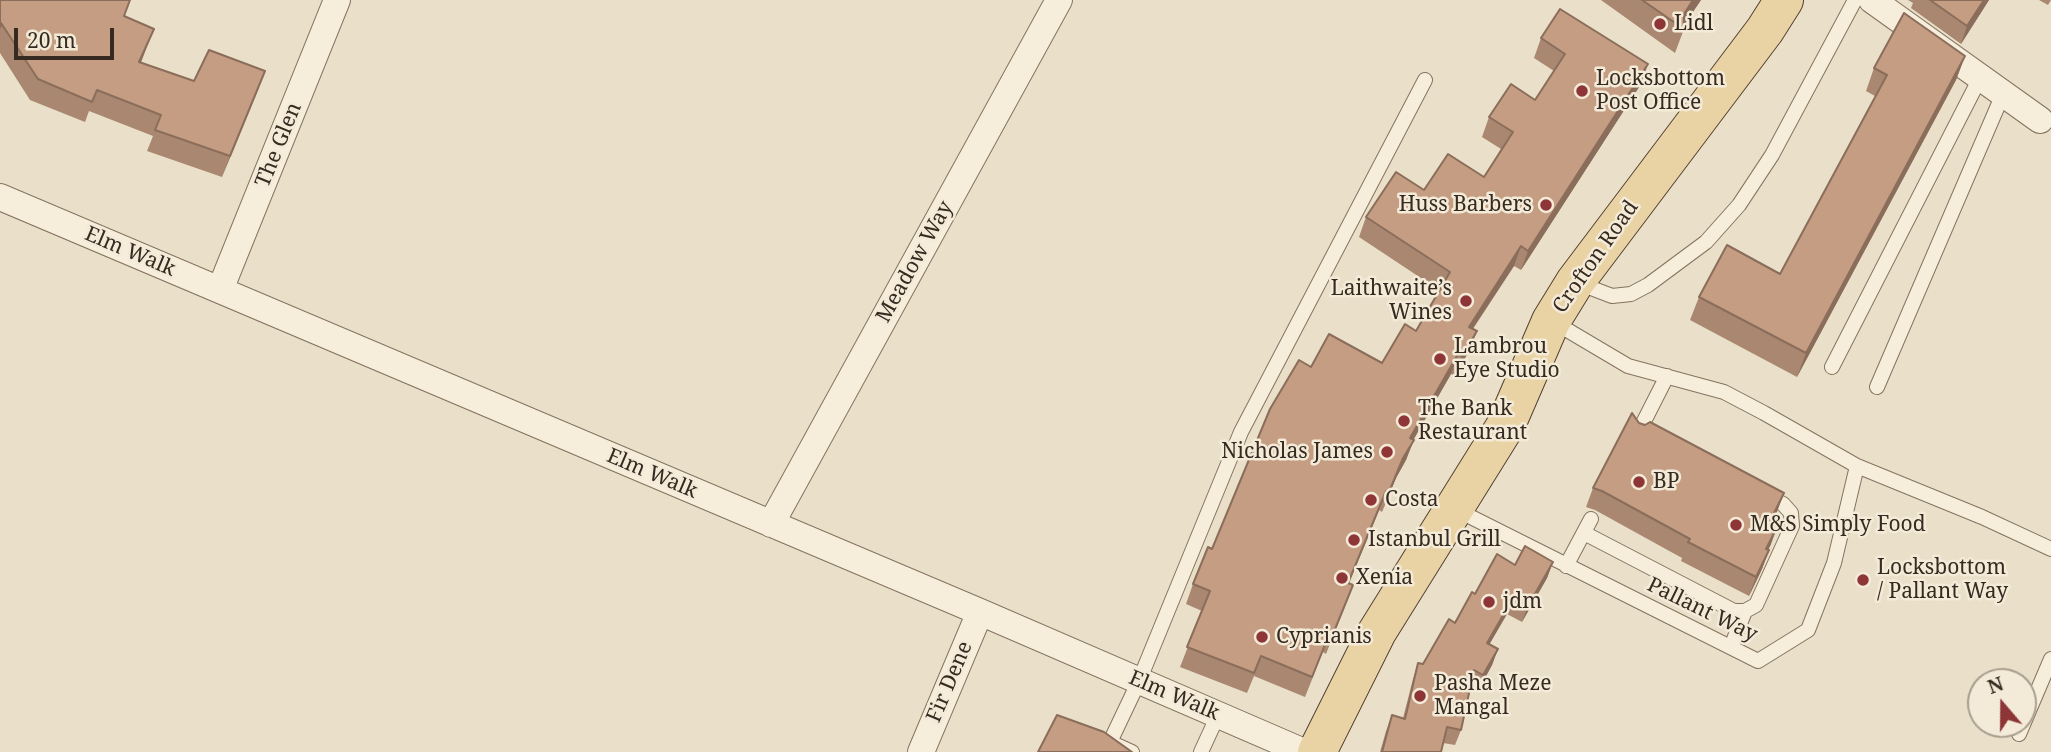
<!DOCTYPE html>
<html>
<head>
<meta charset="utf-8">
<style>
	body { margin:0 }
	#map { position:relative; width:2051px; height:752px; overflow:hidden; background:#eae0c9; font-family:"Noto Serif",serif }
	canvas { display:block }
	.north { position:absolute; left:1967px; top:668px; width:70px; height:70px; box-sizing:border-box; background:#f3ead8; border:2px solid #a89e8f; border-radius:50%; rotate:340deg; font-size:19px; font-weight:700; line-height:28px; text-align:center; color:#372b21 }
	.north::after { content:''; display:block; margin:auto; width:24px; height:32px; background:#8e3537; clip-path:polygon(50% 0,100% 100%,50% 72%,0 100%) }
	.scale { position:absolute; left:14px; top:28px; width:100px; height:32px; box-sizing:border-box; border:4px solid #372b21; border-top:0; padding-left:9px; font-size:21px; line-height:24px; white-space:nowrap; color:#372b21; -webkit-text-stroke:5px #f3ead8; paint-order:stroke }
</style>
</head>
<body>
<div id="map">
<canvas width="2051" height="752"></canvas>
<div class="north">N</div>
<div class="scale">20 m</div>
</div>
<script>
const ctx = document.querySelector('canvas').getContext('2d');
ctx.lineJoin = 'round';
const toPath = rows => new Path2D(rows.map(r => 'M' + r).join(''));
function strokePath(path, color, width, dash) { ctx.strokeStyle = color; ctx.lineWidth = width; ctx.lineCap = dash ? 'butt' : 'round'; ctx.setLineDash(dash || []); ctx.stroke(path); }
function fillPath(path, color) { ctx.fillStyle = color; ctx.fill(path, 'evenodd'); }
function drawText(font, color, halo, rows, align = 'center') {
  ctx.font = font + ' "Noto Serif",serif'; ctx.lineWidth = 5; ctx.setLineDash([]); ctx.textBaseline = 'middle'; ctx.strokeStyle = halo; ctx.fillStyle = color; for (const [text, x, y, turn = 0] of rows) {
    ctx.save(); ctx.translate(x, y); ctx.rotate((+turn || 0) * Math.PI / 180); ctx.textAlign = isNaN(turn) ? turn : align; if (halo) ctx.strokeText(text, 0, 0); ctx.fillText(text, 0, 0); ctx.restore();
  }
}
const lane = toPath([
	[1578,283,1612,296,1631,294,1648,285,1706,242,1739,205,1772,155,1855,0],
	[1832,367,1980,78],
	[1877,387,2003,94],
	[1637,435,1667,376],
	[1857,466,1982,517,2051,549],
	[1457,510,1758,661,1808,630,1834,563,1857,466,1764,413,1724,392,1628,366,1552,321],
	[1584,533,1734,611,1745,611,1756,605,1792,526,1791,513,1783,504,1766,495],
	[1566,566,1591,519],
	[1731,647,1745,611],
	[2019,734,2051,659],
	[1132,752,1110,742,1139,681,1241,432,1425,80],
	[1201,752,1218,715]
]);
const street = toPath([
	[1872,0,2040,120],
	[0,197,980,612,1304,752],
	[220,290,337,0],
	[771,524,1059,0],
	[921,752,980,612]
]);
const primary = toPath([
	[1317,752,1377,632,1506,425,1551,321,1575,282,1765,30,1784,0]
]);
const wall = toPath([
	[0,0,124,17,146,49,141,63,194,81,257,92,222,177,147,151,153,136,89,111,85,122,30,100,0,53],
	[1601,0,1701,0,1684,25,1684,29,1675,53],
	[1908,0,1989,0,1961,44,1911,8,1913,3],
	[2039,0,2051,0,2048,5],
	[1541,38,1641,84,1521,270,1514,266,1473,329,1477,331,1469,351,1455,376,1451,374,1413,440,1406,460,1396,478,1382,512,1379,510,1349,583,1353,585,1346,604,1326,654,1323,652,1305,697,1254,676,1247,693,1180,667,1202,611,1186,604,1193,584,1311,367,1382,363,1416,331,1439,290,1359,237,1366,217,1424,190,1484,177,1501,149,1482,137,1489,117,1535,100,1554,71,1534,58],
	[1965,56,1956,80,1797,377,1690,320,1699,297,1780,274,1875,96,1866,91,1874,68],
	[1639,423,1784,493,1772,522,1771,544,1768,550,1769,550,1762,569,1749,596,1681,561,1682,558,1595,510,1586,507,1593,488],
	[1553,562,1547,578,1522,622,1507,614,1489,644,1498,649,1492,665,1478,691,1471,687,1461,730,1455,745,1443,743,1441,752,1380,752,1386,731,1392,715,1403,718,1413,679,1418,663,1423,664,1475,594,1515,565]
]);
const shadedWall = toPath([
	[1693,0,1701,0,1682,28,1684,14],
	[1984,0,1989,0,1961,44,1967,26],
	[154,29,146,49,132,83,139,62],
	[1965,56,1956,80,1797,377,1806,353],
	[1648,64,1641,84,1521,270,1528,251],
	[265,71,257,92,222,177,230,156],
	[1521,246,1514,266,1461,346,1469,327],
	[1477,331,1469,351,1455,376,1462,356],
	[1458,354,1451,374,1403,458,1410,438],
	[1414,440,1406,460,1396,478,1382,512,1403,458],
	[1386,491,1379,510,1341,602,1348,583],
	[1784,493,1777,512,1763,540,1770,521],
	[1778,525,1771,544,1759,568,1766,549],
	[1769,550,1762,569,1749,596,1756,577],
	[1553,562,1547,578,1522,622,1528,606],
	[1513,598,1507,614,1481,659,1487,643],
	[1498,649,1492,665,1478,691,1483,675]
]);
const building = toPath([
	[0,0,130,0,124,16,154,29,139,62,194,81,209,50,265,71,230,156,155,130,161,115,97,90,92,102,38,79,1,23,0,27,0,0],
	[1642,0,1693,0,1684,14,1684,29,1642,0],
	[1930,0,1984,0,1967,26,1930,0],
	[1560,9,1648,64,1528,251,1521,246,1469,327,1477,331,1462,356,1458,354,1410,438,1414,440,1403,458,1389,492,1386,491,1348,583,1353,585,1333,634,1330,632,1312,677,1261,656,1254,673,1187,647,1210,591,1193,584,1208,547,1212,549,1270,409,1299,360,1311,367,1329,334,1382,363,1405,324,1416,331,1450,272,1366,217,1396,172,1424,190,1448,154,1484,177,1513,132,1489,117,1511,84,1535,100,1565,54,1541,38,1560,9],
	[1904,13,1965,56,1806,353,1699,297,1727,245,1780,274,1887,75,1874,68,1904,13],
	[1632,413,1639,423,1645,425,1650,422,1784,493,1770,521,1778,525,1766,549,1769,550,1756,577,1688,542,1690,539,1602,491,1593,488,1632,413],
	[1525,546,1553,562,1528,606,1513,598,1487,643,1498,649,1483,675,1474,670,1461,730,1447,727,1441,752,1382,752,1392,715,1405,719,1418,663,1423,664,1449,619,1455,623,1472,592,1475,594,1497,554,1515,565,1525,546],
	[1057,715,1104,732,1132,752,1038,752,1057,715]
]);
const markers = [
	[1660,24,7,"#8e3537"],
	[1582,91,7,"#8e3537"],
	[1546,205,7,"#8e3537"],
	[1466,301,7,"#8e3537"],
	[1440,359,7,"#8e3537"],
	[1404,421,7,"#8e3537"],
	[1387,452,7,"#8e3537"],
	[1639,482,7,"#8e3537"],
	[1371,500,7,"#8e3537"],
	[1736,525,7,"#8e3537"],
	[1354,540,7,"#8e3537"],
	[1342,578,7,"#8e3537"],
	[1863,580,7,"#8e3537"],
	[1489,602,7,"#8e3537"],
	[1262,637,7,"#8e3537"],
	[1420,696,7,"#8e3537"]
];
const poiNames = [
	["Lidl",1674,24],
	["Locksbottom",1596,79],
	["Post Office",1596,103],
	["Huss Barbers",1532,205,"right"],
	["Laithwaite’s",1452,289,"right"],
	["Wines",1452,313,"right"],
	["Lambrou",1454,347],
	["Eye Studio",1454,371],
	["The Bank",1418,409],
	["Restaurant",1418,433],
	["Nicholas James",1373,452,"right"],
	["BP",1653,482],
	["Costa",1385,500],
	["M&S Simply Food",1750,525],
	["Istanbul Grill",1368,540],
	["Locksbottom",1877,568],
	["/ Pallant Way",1877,592],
	["Xenia",1356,578],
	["jdm",1503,602],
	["Cyprianis",1276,637],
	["Pasha Meze",1434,684],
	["Mangal",1434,708]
];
const streetNames = [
	["The Glen",279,145,-68],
	["Elm Walk",130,252,23],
	["Crofton Road",1596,257,-55],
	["Meadow Way",915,262,-61],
	["Elm Walk",652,474,23],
	["Pallant Way",1702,610,26],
	["Fir Dene",950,682,-67],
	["Elm Walk",1174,696,23]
];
strokePath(lane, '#85735f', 16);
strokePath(street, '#85735f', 28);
strokePath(primary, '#534133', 40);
strokePath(lane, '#f6eddb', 14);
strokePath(street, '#f6eddb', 26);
strokePath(primary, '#e9d3a5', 38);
fillPath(wall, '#a98770');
fillPath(shadedWall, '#8a6e5b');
fillPath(building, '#c59d82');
strokePath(building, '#8a6e5b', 2);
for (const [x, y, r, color] of markers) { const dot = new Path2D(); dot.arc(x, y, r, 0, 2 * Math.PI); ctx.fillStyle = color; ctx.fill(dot); strokePath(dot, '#f3ead8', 2.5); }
drawText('21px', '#372b21', '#f3ead8', poiNames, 'left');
drawText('21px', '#372b21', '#f3ead8', streetNames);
</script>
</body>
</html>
